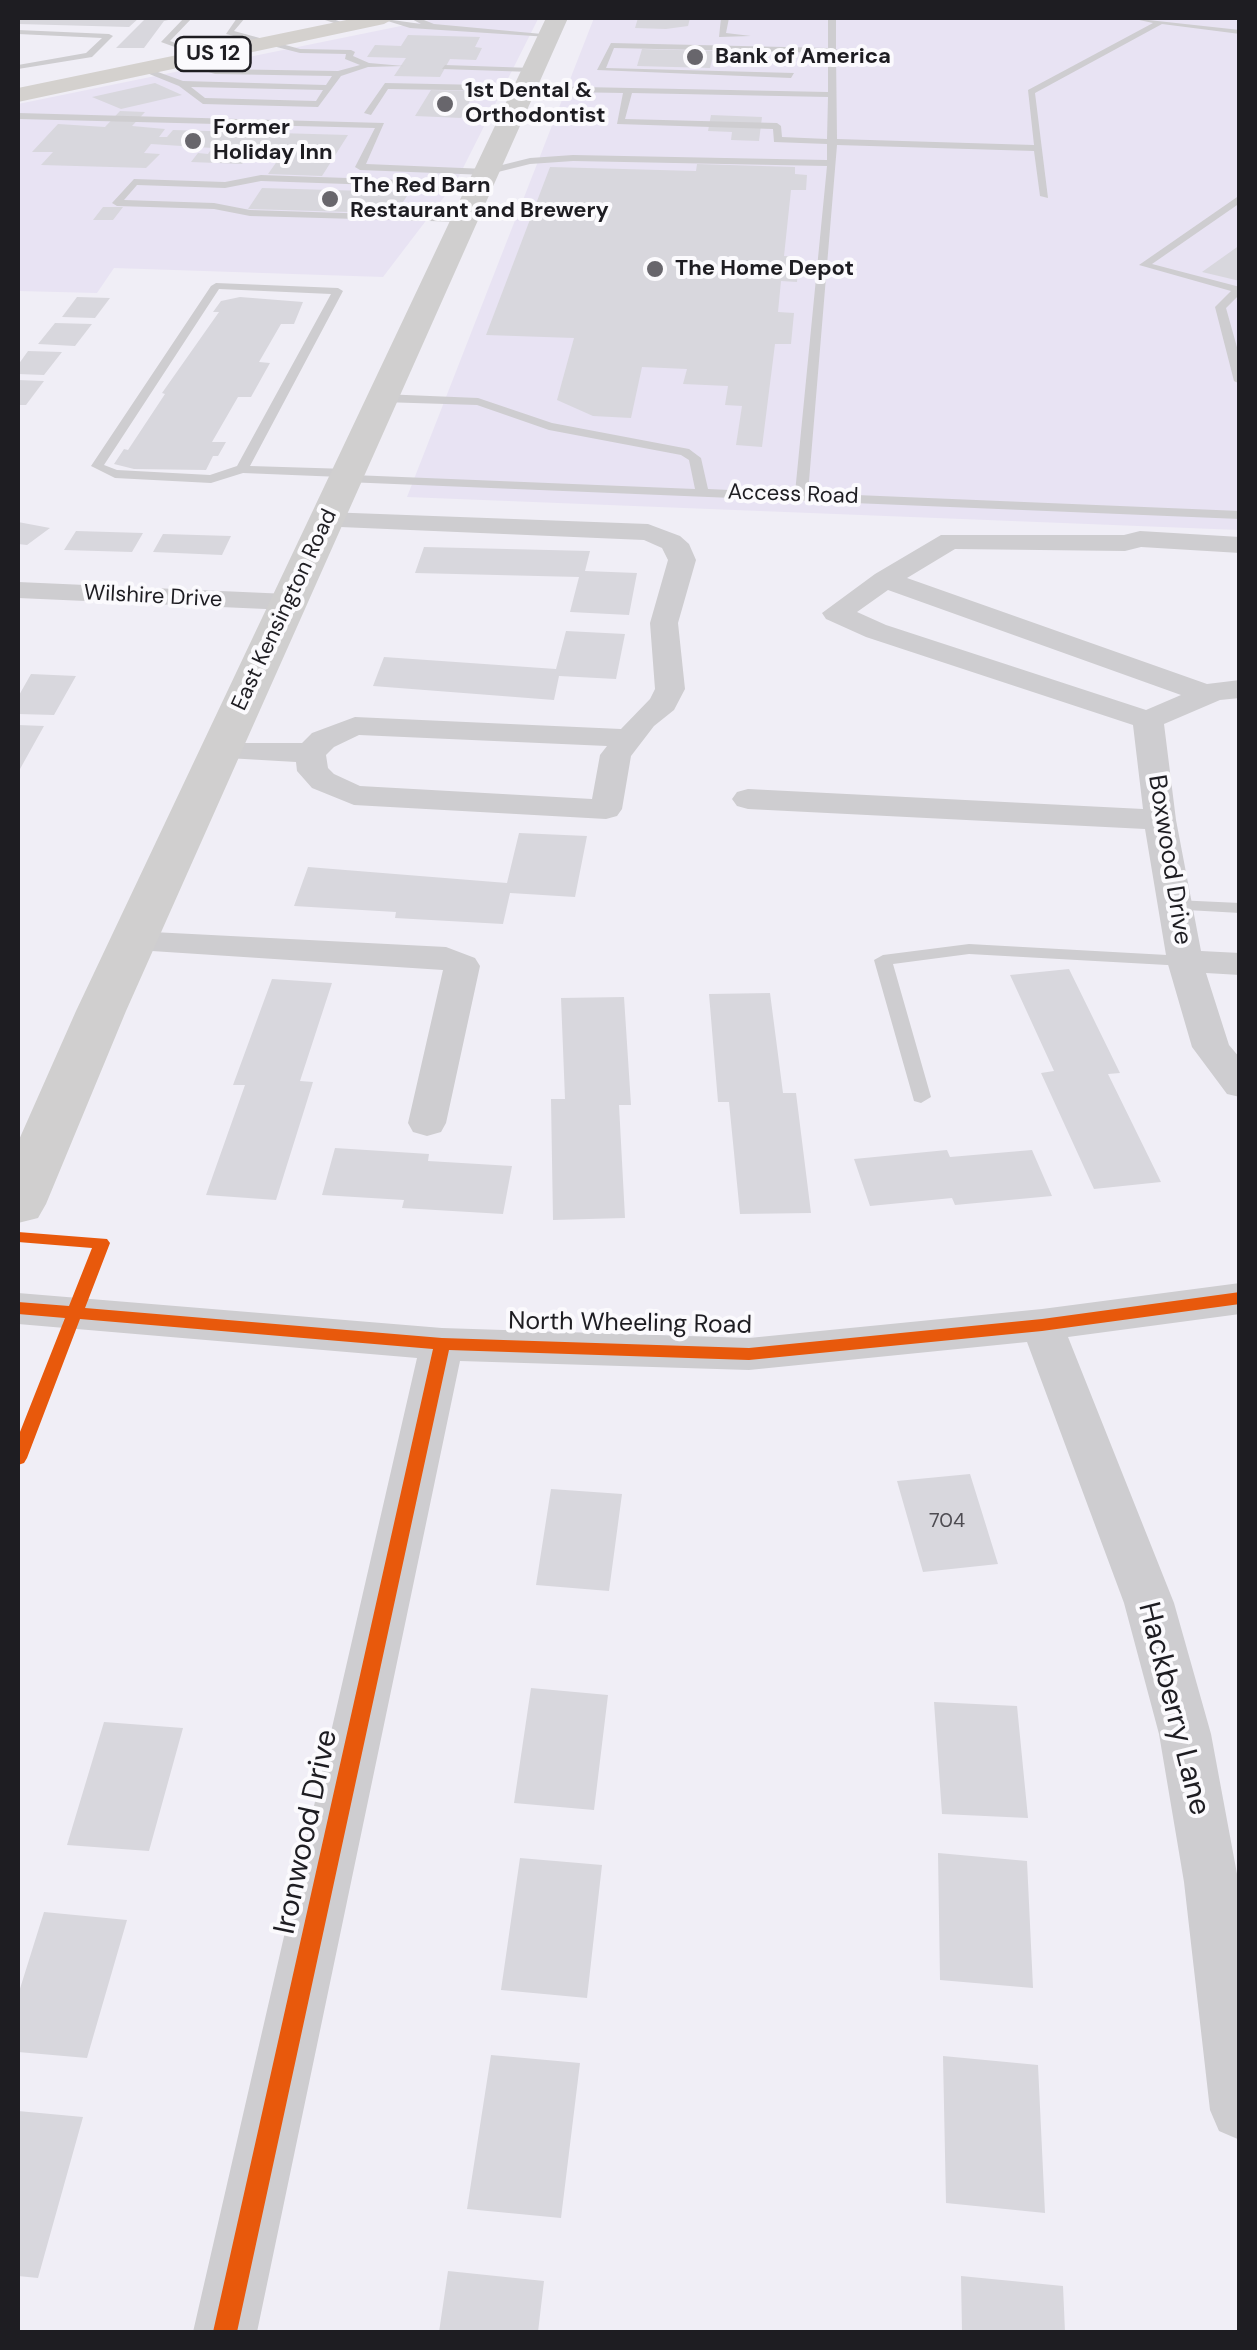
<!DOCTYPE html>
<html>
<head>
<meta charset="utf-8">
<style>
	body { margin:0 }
	#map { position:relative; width:1257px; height:2350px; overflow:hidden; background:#f0eef6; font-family:"DM Sans",sans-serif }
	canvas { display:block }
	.frame { position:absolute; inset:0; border:20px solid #1e1d22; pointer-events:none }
</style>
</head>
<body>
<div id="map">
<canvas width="1257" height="2350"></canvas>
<div class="frame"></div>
</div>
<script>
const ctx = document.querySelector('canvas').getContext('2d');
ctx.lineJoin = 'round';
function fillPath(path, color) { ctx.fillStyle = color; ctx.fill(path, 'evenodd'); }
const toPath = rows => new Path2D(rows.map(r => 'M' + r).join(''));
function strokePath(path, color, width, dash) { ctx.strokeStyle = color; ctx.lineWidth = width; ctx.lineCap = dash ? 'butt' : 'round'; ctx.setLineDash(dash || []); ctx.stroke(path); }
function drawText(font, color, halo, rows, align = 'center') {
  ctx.font = font + ' "DM Sans",sans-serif'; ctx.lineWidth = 8; ctx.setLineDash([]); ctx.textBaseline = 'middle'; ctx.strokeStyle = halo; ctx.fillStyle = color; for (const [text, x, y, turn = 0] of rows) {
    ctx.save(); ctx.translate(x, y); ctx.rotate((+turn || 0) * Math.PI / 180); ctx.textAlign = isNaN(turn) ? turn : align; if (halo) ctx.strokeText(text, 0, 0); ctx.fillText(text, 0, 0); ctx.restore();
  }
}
const built = toPath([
	[440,18,538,19,457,180,383,277,114,268,97,293,18,291,18,104],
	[594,18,1239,18,1239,530,407,497]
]);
const building = toPath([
	[19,18,139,18,129,27,18,24],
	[146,18,177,18,164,21,144,48,116,48],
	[638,18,690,18,688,26,666,29,635,28],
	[408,35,480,37,475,47,482,48,476,60,450,59,440,77,394,76,406,58,367,57,375,45,401,46],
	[642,49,713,51,712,54,751,55,750,61,712,60,710,68,637,66],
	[155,83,182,95,121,109,92,97],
	[431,90,475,91,461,118,415,116],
	[120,111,145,112,132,126,165,129,159,137,167,137,173,130,348,135,322,176,268,174,285,150,228,148,224,154,243,155,239,159,245,160,242,164,191,162,198,153,208,154,212,148,151,144,144,153,160,154,146,168,41,165,53,152,32,152,58,124,105,127],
	[711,115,762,117,759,141,731,140,732,132,708,131],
	[697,164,795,167,795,174,807,175,806,190,791,190,784,256,799,257,797,282,781,281,778,312,794,313,791,344,775,344,762,447,736,445,742,406,725,405,728,386,683,384,687,369,642,367,631,418,593,416,557,400,574,338,486,335,550,167,696,171],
	[262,188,400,192,398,196,407,196,403,202,395,202,392,206,353,205,349,212,248,209],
	[103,207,123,207,113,220,93,220],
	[1240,245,1240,281,1202,272],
	[77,297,110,298,95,318,62,317],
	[240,297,303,302,294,324,281,324,259,362,270,363,251,397,238,397,212,442,226,442,218,456,213,456,206,470,134,469,114,464,124,449,128,450,165,394,162,393,219,312,213,312,221,301],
	[55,323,92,324,75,346,38,344],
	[28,351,62,352,44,375,18,374,18,365],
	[18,380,44,381,26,405,18,405],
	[18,522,50,528,27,545,18,544],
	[76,531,143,533,132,552,64,550],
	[163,534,231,536,222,555,153,552],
	[424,547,590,551,585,571,637,573,629,615,570,612,579,577,415,573],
	[566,631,625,634,616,679,559,676,554,700,373,686,384,657,556,669],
	[31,674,76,676,54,715,18,714,18,697],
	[18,725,44,726,20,769,18,769],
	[519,833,587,836,575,897,510,893,503,924,395,918,396,912,294,906,308,867,507,883],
	[1069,969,1120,1073,1108,1074,1161,1182,1094,1189,1041,1073,1054,1071,1010,975],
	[272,979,332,983,300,1081,313,1082,276,1200,206,1195,245,1085,233,1085],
	[770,993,783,1093,796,1093,811,1213,740,1214,729,1102,718,1102,709,994],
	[624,997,631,1105,619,1105,625,1218,553,1220,551,1099,565,1099,561,998],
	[335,1148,429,1154,428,1161,512,1166,503,1214,402,1208,404,1200,322,1195],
	[947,1150,950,1157,1032,1150,1052,1196,955,1205,952,1198,870,1206,854,1159],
	[970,1474,998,1564,923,1572,897,1481],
	[551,1489,622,1494,609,1591,536,1585],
	[531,1688,608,1695,594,1810,514,1803],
	[934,1702,1017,1706,1028,1818,942,1814],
	[104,1722,183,1728,149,1851,67,1845],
	[938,1853,1027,1861,1033,1988,940,1980],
	[520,1858,602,1865,587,1998,501,1990],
	[44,1912,127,1920,87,2058,18,2052,18,1995],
	[491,2055,580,2063,561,2218,467,2209],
	[943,2056,1038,2065,1045,2213,946,2203],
	[18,2111,83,2117,38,2278,18,2276],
	[448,2271,544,2281,538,2332,439,2332],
	[961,2276,1063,2286,1065,2332,962,2332]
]);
const lane = toPath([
	[184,18,192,18,170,41,205,54,205,58,161,42,184,18],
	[237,18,245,18,234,31,300,49,351,50,355,52,353,56,369,63,404,66,368,67,341,76,318,107,203,104,179,86,137,69,144,67,183,81,326,85,332,76,215,74,173,61,177,59,215,69,338,71,360,65,345,59,346,54,300,53,226,34,237,18],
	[191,87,323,90,316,101,205,98,191,87],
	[319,18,330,18,350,25,346,27,319,18],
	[378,18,421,24,410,18,419,18,434,24,553,35,549,37,410,28,378,18],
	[721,18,729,18,726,33,751,36,719,37,721,18],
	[828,18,836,18,836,49,839,51,836,53,837,139,1034,145,1028,90,1153,23,1130,18,1240,30,1240,34,1162,24,1035,93,1048,198,1040,196,1034,151,837,145,808,493,1240,511,1240,519,346,482,341,477,243,473,211,483,115,478,91,466,211,286,216,283,338,288,343,291,250,466,348,469,353,475,695,489,689,460,681,455,549,430,477,405,382,402,376,398,382,394,478,398,552,423,689,449,701,458,708,489,795,493,827,166,573,161,530,164,486,175,360,170,355,167,375,128,18,119,18,113,384,123,366,164,486,169,530,158,573,155,827,160,827,144,774,142,773,129,617,124,623,93,388,89,371,115,364,113,385,83,828,92,828,53,614,48,606,68,794,73,791,78,597,70,611,43,828,48,828,18],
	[632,93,828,97,827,139,782,137,781,126,777,123,625,119,632,93],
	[219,289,331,294,237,466,210,475,117,470,104,465,219,289],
	[18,30,109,34,113,36,92,57,18,69,18,65,86,53,102,38,18,34,18,30],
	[445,65,532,68,536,70,532,72,442,69,445,65],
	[261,175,405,180,421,185,483,190,478,193,420,191,404,186,261,181,225,188,137,185,124,200,214,203,250,210,468,217,464,222,250,216,214,209,117,206,112,203,134,179,225,182,261,175],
	[1240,195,1240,203,1152,264,1240,287,1240,294,1226,308,1240,358,1240,384,1234,381,1215,307,1231,291,1139,265,1240,195],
	[1175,900,1240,903,1240,913,1169,909,1166,905,1169,901,1175,900],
	[969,944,1185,956,1194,961,1185,966,969,954,893,964,931,1097,921,1103,914,1101,874,960,883,955,969,944]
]);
const street = toPath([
	[326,512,648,524,680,536,689,544,696,560,678,623,685,689,674,710,654,726,631,756,622,809,617,816,606,819,354,805,312,788,297,771,296,762,210,757,205,750,210,743,302,743,312,733,355,717,621,729,650,699,655,689,650,623,668,560,662,548,644,540,317,526,313,520,326,512],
	[359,735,607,746,600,755,592,799,360,786,334,774,328,768,326,755,334,747,359,735],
	[1140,531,1240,537,1240,553,1141,547,1125,551,955,549,907,578,1207,684,1240,680,1240,698,1220,700,1164,724,1176,820,1201,951,1240,953,1240,975,1206,973,1229,1045,1240,1058,1240,1097,1227,1094,1192,1047,1167,961,1145,829,748,809,737,806,732,799,737,792,748,789,1143,809,1133,725,866,637,826,619,822,613,875,574,941,535,1124,535,1140,531],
	[888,590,1181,695,1146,710,886,625,857,612,888,590],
	[18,582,288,594,302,602,288,610,18,598,18,582],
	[133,931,446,947,475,958,480,966,446,1123,441,1132,427,1136,413,1132,408,1123,443,970,121,949,115,942,121,935,133,931],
	[1240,1283,1240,1314,1068,1337,1174,1603,1211,1734,1240,1890,1240,2140,1219,2131,1210,2110,1184,1882,1159,1734,1124,1603,1027,1342,749,1370,460,1361,257,2332,193,2332,417,1358,18,1324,18,1293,442,1328,749,1338,1042,1309,1240,1283]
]);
const secondary = toPath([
	[546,18,568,18,126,1011,46,1204,38,1218,18,1223,18,1142,76,1011,546,18]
]);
const primary = toPath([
	[356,18,395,18,384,24,18,102,18,88,356,18]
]);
const cycleway = toPath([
	[18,1232,107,1239,110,1243,85,1308,442,1338,749,1348,1042,1319,1240,1292,1240,1304,1042,1331,749,1360,449,1350,237,2332,213,2332,433,1349,80,1319,27,1458,24,1463,18,1465,18,1437,65,1318,18,1314,18,1302,69,1306,92,1248,18,1242,18,1232]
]);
const markers = [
	[695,57,10,"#68666c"],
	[445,104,10,"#68666c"],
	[193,141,10,"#68666c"],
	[330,199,10,"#68666c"],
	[655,269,10,"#68666c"]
];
const numberNames = [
	["704",947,1522]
];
const shields = [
	[213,54,75]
];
const shieldNames = [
	["US 12",213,54]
];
const farPoinames = [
	["Bank of America",715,57],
	["1st Dental &",465,91],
	["Orthodontist",465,116],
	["Former",213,128],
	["Holiday Inn",213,153],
	["The Red Barn",350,186],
	["Restaurant and Brewery",350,211],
	["The Home Depot",675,269]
];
const farStreetnames = [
	["Access Road",793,495,2],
	["Wilshire Drive",153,597,3],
	["East Kensington Road",285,610,-65]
];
const streetNames = [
	["Boxwood Drive",1169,860,81],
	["North Wheeling Road",630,1324,1]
];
const nearStreetnames = [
	["Hackberry Lane",1173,1709,76],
	["Ironwood Drive",307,1832,-78]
];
fillPath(built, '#e8e3f3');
fillPath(building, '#d8d7dd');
fillPath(lane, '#cecdd0');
fillPath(street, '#cecdd0');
fillPath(secondary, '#d0cfcf');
fillPath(primary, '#d4d1ce');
fillPath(cycleway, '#e8590c');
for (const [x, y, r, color] of markers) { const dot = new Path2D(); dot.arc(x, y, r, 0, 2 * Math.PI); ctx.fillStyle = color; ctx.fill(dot); strokePath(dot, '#fbfafd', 4); }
drawText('20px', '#4e4c52', null, numberNames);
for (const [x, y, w] of shields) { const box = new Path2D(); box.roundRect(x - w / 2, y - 17, w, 34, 8); ctx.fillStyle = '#fbfafd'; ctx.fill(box); strokePath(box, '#1e1d22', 2.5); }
drawText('bold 22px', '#1e1d22', null, shieldNames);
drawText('bold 22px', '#1e1d22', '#fbfafd', farPoinames, 'left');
drawText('22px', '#1e1d22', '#fbfafd', farStreetnames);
drawText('25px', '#1e1d22', '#fbfafd', streetNames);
drawText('30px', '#1e1d22', '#fbfafd', nearStreetnames);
</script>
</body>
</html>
